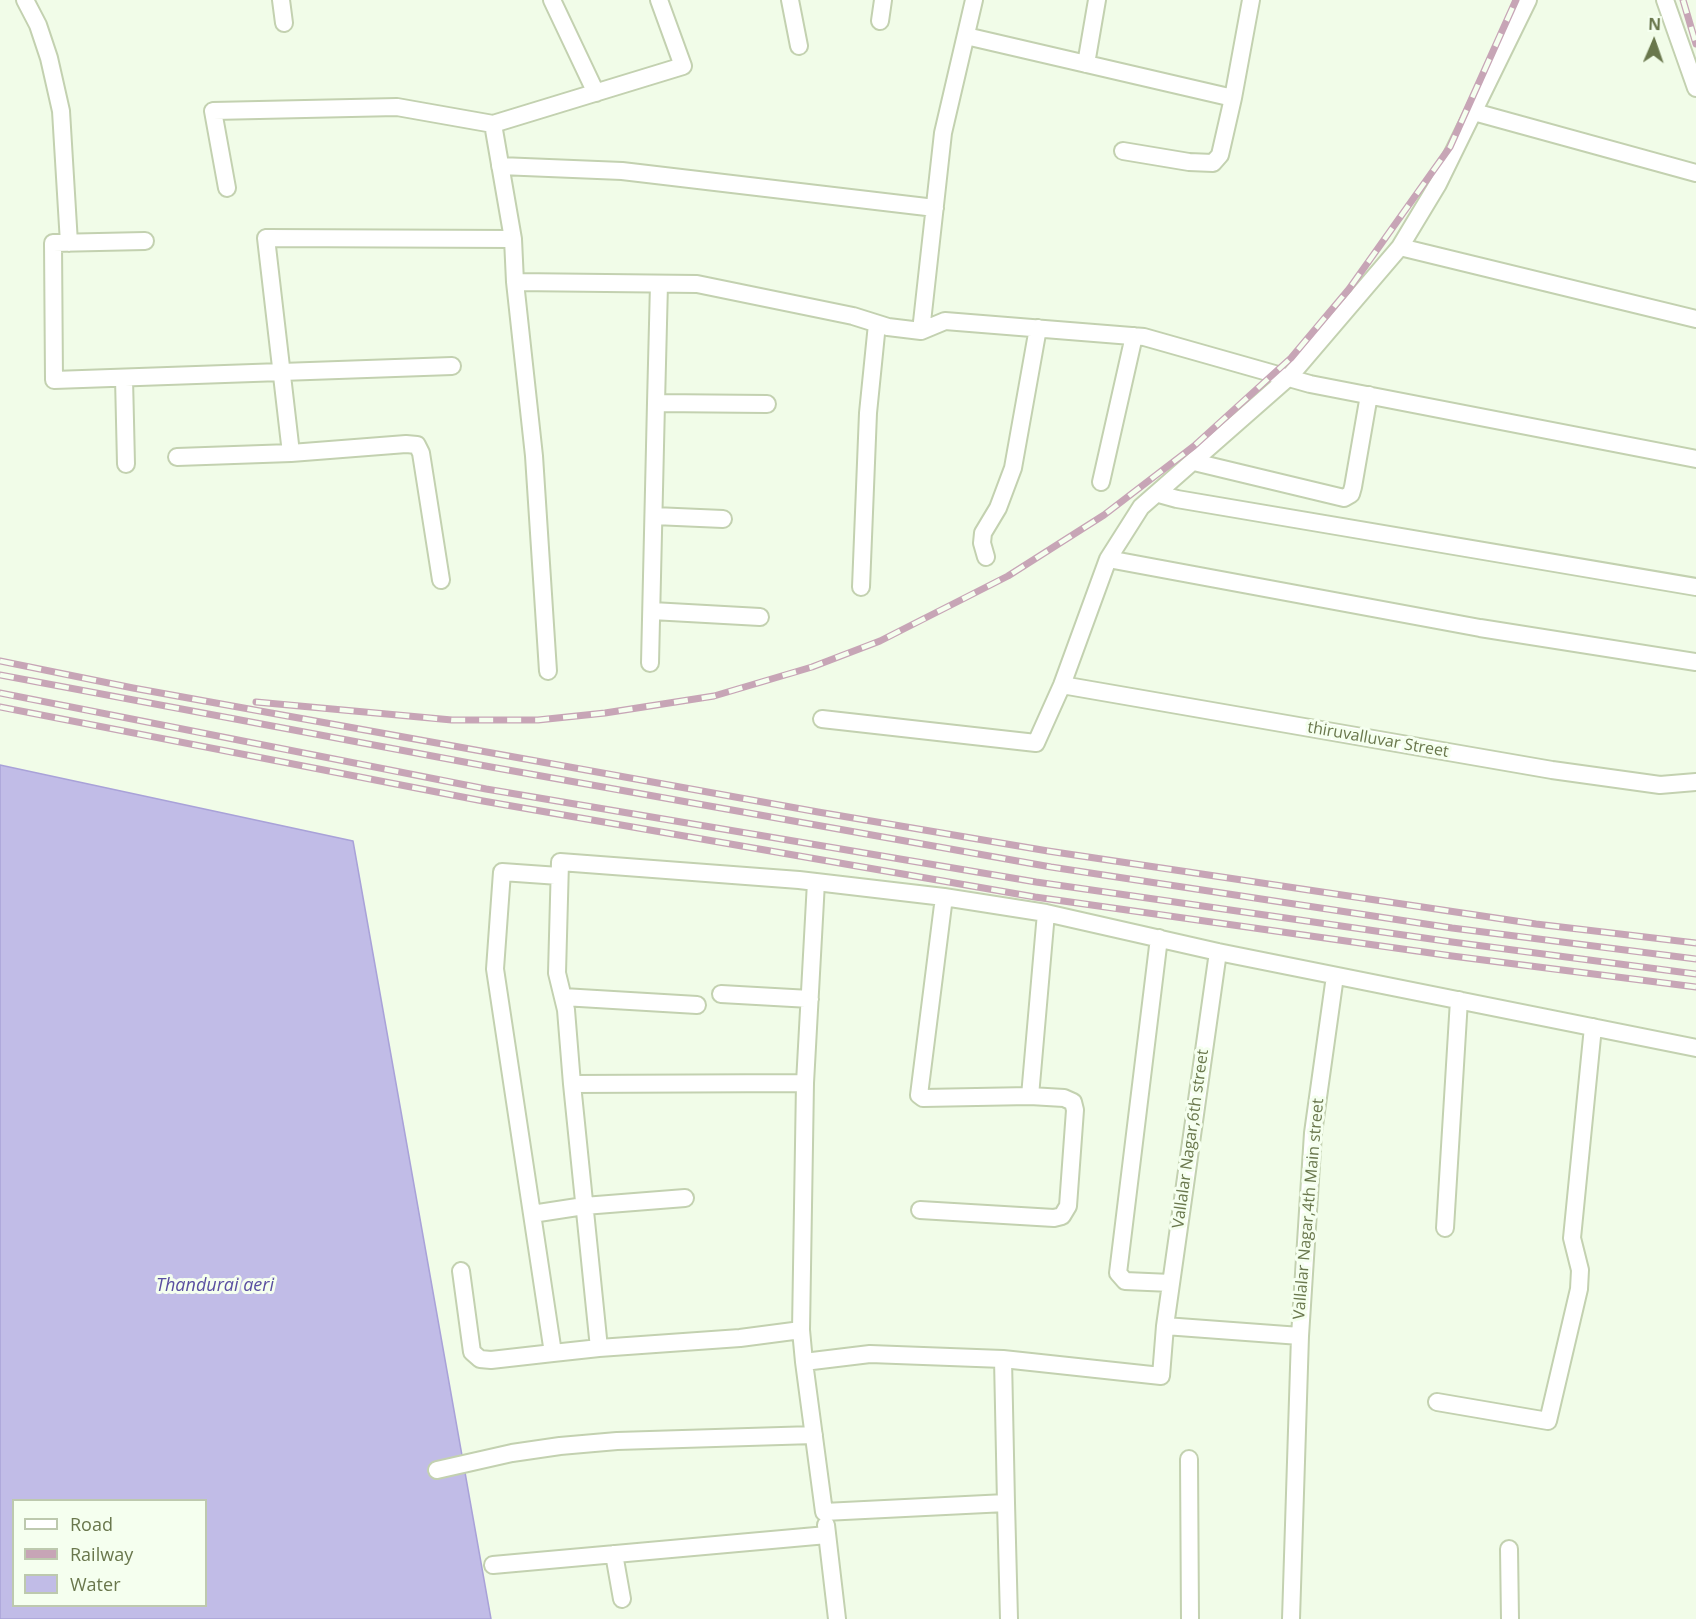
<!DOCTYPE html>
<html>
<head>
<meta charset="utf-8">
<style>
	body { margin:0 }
	#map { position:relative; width:1696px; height:1619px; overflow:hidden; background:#f1fce8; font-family:"Open Sans",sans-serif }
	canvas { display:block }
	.legend { position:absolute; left:12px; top:1499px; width:195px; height:108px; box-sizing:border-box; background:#f5ffef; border:2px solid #bdc9ae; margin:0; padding:8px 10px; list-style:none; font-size:18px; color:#69774c }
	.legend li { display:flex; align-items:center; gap:12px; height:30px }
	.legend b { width:30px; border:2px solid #bdc9ae }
	.north { position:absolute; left:1624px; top:12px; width:60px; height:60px; -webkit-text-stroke:4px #f5ffef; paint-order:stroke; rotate:2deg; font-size:16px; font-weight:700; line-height:24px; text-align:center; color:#69774c }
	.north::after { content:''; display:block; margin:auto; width:21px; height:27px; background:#69774c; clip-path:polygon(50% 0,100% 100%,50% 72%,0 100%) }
</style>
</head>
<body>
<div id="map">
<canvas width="1696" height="1619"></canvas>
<ul class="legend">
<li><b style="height:8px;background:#fff"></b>Road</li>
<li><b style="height:8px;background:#c7a5b6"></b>Railway</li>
<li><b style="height:16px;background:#c1bce7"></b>Water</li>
</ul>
<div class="north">N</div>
</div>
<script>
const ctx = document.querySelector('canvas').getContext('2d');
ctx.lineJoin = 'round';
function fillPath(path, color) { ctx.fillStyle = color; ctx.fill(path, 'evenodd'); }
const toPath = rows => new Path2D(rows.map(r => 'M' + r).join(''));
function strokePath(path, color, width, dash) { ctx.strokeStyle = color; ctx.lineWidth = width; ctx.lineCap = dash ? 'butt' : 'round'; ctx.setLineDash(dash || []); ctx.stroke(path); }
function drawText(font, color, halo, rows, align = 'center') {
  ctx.font = font + ' "Open Sans",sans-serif'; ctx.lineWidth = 6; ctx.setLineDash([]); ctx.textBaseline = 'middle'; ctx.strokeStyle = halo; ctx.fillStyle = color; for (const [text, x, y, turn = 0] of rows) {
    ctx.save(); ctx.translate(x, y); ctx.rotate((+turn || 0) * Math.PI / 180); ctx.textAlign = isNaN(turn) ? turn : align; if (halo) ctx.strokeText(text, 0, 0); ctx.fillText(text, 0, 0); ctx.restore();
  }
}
const water = toPath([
	[0,765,353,841,491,1619,0,1619,0,765],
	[14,1500,206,1500,206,1606,14,1606,14,1500]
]);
const street = toPath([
	[25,0,38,25,49,58,61,111,69,243],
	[281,0,284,23],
	[552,0,596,93],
	[790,0,799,46],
	[1665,0,1696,88],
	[880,21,883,0],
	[966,36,1233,98,1251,0],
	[1086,64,1097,0],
	[1474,112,1696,173],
	[493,124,683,66,659,0],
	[1123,151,1189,162,1213,163,1220,155,1233,98],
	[500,166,622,171,935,208],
	[227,188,213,111,397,107,493,124,513,239,515,282,534,456,548,671],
	[145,241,53,243,54,380,452,366],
	[1400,247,1696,319],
	[515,282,697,284,853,316,888,327,921,331,945,321,1144,337,1310,384,1696,459],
	[921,331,943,133,974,0],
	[124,378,126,464],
	[656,403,659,284],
	[291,453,266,238,513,239],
	[177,457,291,453,406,444,417,445,421,453,441,580],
	[1194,462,1344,498,1351,494,1353,487,1369,395],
	[1101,482,1134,336],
	[1159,494,1177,499,1696,587],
	[654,516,723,519],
	[986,557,982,543,983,533,998,508,1013,468,1038,328],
	[1108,559,1141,507,1289,377,1400,247,1438,184,1528,0],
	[861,587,868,413,877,324],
	[652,611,760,617],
	[650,663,656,403,767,404],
	[1062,685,1552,770,1660,785,1696,782],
	[822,719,1036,743,1062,685,1108,559,1480,628,1696,662],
	[559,876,502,872,495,969,553,1353,599,1348],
	[816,882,805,1083,572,1084,566,1010,557,973,560,862,799,880,816,882,944,897,1046,913,1218,952,1696,1048],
	[944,897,919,1095,923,1098,1030,1096],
	[1159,938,1118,1273,1125,1281,1171,1283],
	[721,994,810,999],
	[563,997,697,1005],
	[572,1084,599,1348,740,1338,801,1330,805,1083],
	[920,1210,1054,1218,1062,1216,1068,1206,1075,1110,1073,1102,1064,1098,1030,1096,1046,913],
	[532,1214,584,1206,685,1198],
	[1445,1228,1459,1000],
	[461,1271,472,1352,480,1359,491,1360,553,1353],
	[1165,1326,1218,952],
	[801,1330,804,1362,870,1354,1003,1359,1161,1376,1165,1326,1300,1336,1313,1133,1335,976],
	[1003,1359,1006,1503],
	[804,1362,824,1512,1006,1503,1009,1619],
	[1437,1402,1548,1421,1579,1289,1580,1270,1572,1238,1593,1027],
	[1189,1459,1190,1619],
	[437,1470,512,1453,560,1446,617,1441,814,1435],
	[826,1525,837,1619],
	[1509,1549,1510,1619],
	[614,1554,622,1599],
	[493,1565,827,1535],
	[1291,1619,1300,1336]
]);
const rail = toPath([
	[1683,0,1696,44],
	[0,661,133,688,818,812,1048,851,1536,924,1696,943],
	[0,675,491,767,1051,867,1452,928,1696,959],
	[0,693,486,789,1036,882,1452,942,1696,974],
	[256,702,452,720,538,720,605,713,714,696,812,667,880,641,1008,576,1104,515,1194,446,1291,358,1349,289,1450,147,1516,0],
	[0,707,483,801,1035,897,1452,956,1696,987]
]);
const streetNames = [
	["thiruvalluvar Street",1378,740,10],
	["Vallalar Nagar,6th street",1191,1139,-82],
	["Vallalar Nagar,4th Main street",1309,1209,-85]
];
const waterNames = [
	["Thandurai aeri",215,1286]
];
fillPath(water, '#c1bce7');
strokePath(water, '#a9a2d8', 1.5);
strokePath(street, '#c3d1b0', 20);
strokePath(street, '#fff', 16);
strokePath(rail, '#c7a5b6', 7);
strokePath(rail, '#f5ffef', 4.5, [14]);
drawText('16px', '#69774c', '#f5ffef', streetNames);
drawText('italic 18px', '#594ea0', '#f5ffef', waterNames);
</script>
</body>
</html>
